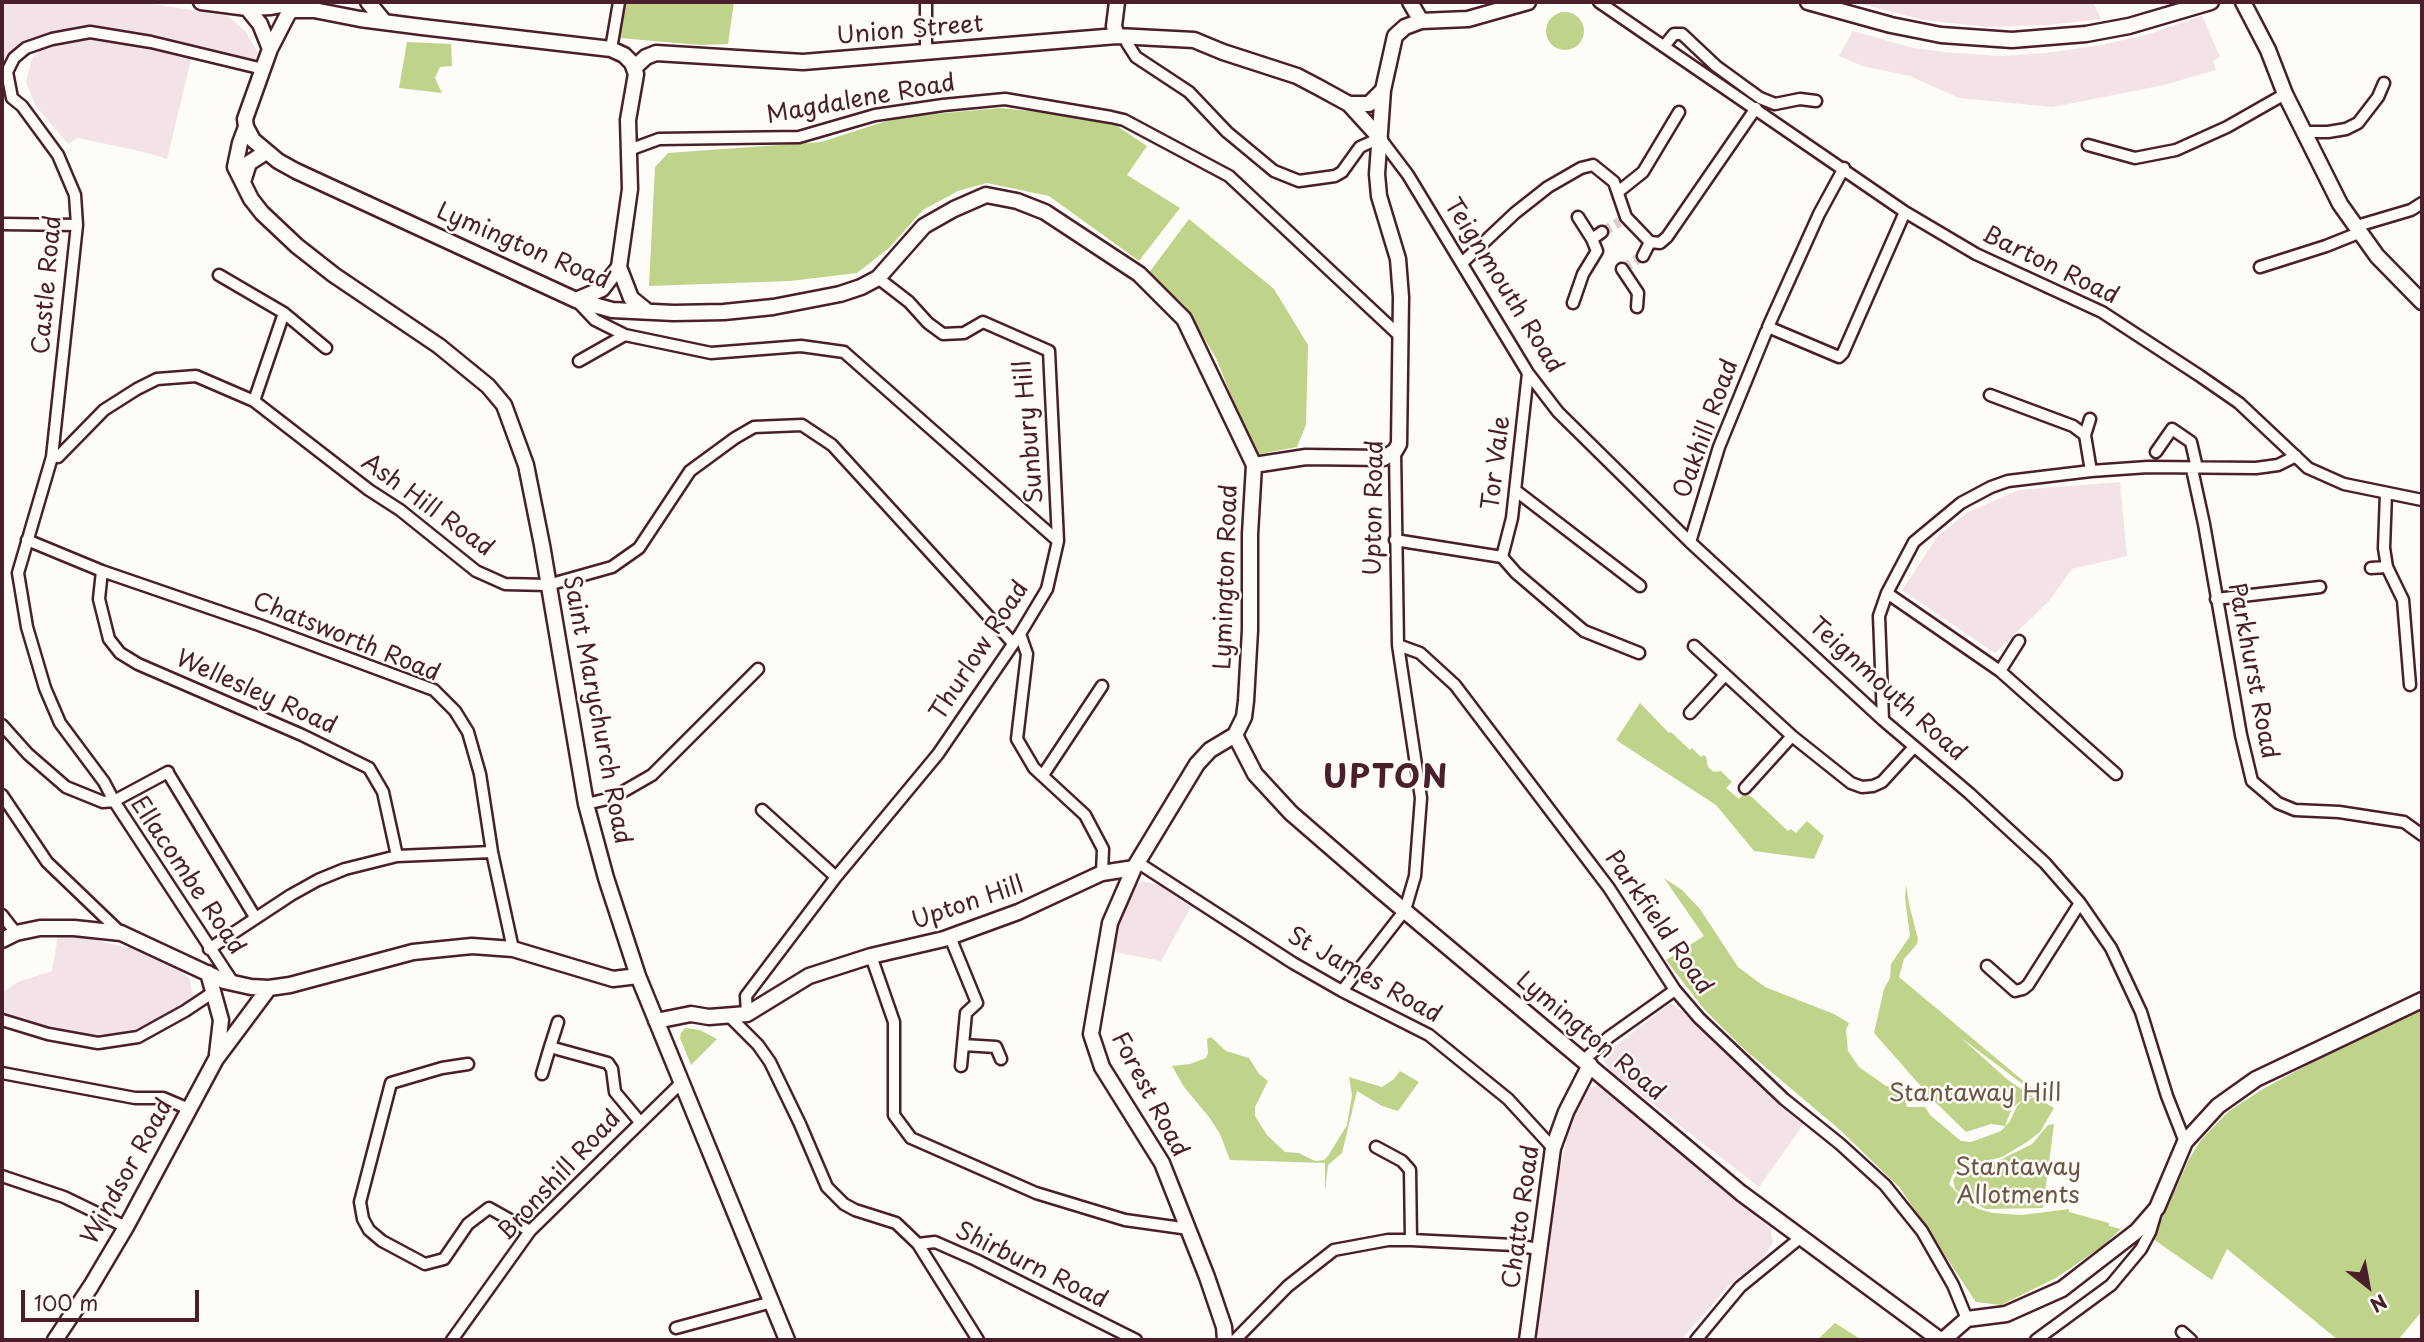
<!DOCTYPE html>
<html>
<head>
<meta charset="utf-8">
<style>
	body { margin:0 }
	#map { position:relative; width:2424px; height:1342px; overflow:hidden; background:#fdfcf7; font-family:"Playpen Sans",sans-serif }
	canvas { display:block }
	.frame { position:absolute; inset:0; border:4px solid #4a1f2b; pointer-events:none }
	.north { position:absolute; left:2333px; top:1251px; width:70px; height:70px; -webkit-text-stroke:5px #fdfcf7; paint-order:stroke; rotate:149deg; font-size:19px; font-weight:700; line-height:28px; text-align:center; color:#4a1f2b }
	.north::after { content:''; display:block; margin:auto; width:24px; height:32px; background:#4a1f2b; clip-path:polygon(50% 0,100% 100%,50% 72%,0 100%) }
	.scale { position:absolute; left:21px; top:1290px; width:178px; height:32px; box-sizing:border-box; border:4px solid #4a1f2b; border-top:0; padding-left:9px; font-size:21px; line-height:24px; white-space:nowrap; color:#4a1f2b; -webkit-text-stroke:5px #fdfcf7; paint-order:stroke }
</style>
</head>
<body>
<div id="map">
<canvas width="2424" height="1342"></canvas>
<div class="frame"></div>
<div class="north">N</div>
<div class="scale">100 m</div>
</div>
<script>
const ctx = document.querySelector('canvas').getContext('2d');
ctx.lineJoin = 'round';
function fillPath(path, color) { ctx.fillStyle = color; ctx.fill(path, 'evenodd'); }
const toPath = rows => new Path2D(rows.map(r => 'M' + r).join(''));
function strokePath(path, color, width, dash) { ctx.strokeStyle = color; ctx.lineWidth = width; ctx.lineCap = dash ? 'butt' : 'round'; ctx.setLineDash(dash || []); ctx.stroke(path); }
function drawText(font, color, halo, rows, align = 'center') {
  ctx.font = font + ' "Playpen Sans",sans-serif'; ctx.lineWidth = 5; ctx.setLineDash([]); ctx.textBaseline = 'middle'; ctx.strokeStyle = halo; ctx.fillStyle = color; for (const [text, x, y, turn = 0] of rows) {
    ctx.save(); ctx.translate(x, y); ctx.rotate((+turn || 0) * Math.PI / 180); ctx.textAlign = isNaN(turn) ? turn : align; if (halo) ctx.strokeText(text, 0, 0); ctx.fillText(text, 0, 0); ctx.restore();
  }
}
const built = toPath([
	[2,2,141,2,228,16,246,32,258,53,253,63,195,48,95,27,58,31,37,39,13,50,2,68],
	[1854,2,2093,2,2101,19,2047,25,1988,27,1923,20],
	[2202,16,2220,57,2213,61,2216,70,2164,85,2053,107,1959,98,1910,76,1862,66,1839,56,1853,31,1913,48,1953,53,2003,56,2047,53,2102,45,2149,34],
	[89,37,122,41,192,56,167,159,144,152,78,138,68,144,35,105,26,82,32,59,43,47,59,41],
	[2120,482,2127,556,2072,569,2048,602,1995,653,1902,590,1937,537,1966,513,2019,490],
	[1141,881,1159,885,1191,907,1161,961,1110,951,1121,916,1136,886],
	[58,936,79,936,133,949,174,966,190,979,192,994,199,997,148,1025,117,1034,77,1035,2,1015,2,993,18,982,52,971],
	[1671,1003,1808,1118,1759,1187,1609,1070,1604,1061,1614,1047],
	[1602,1084,1770,1228,1773,1243,1762,1259,1731,1283,1681,1340,1537,1340,1541,1290,1556,1186,1572,1119,1579,1099,1589,1088]
]);
const green = toPath([
	[622,2,734,2,728,44,700,45,619,38,618,36],
	'1546 31a19 19 0 1 1 38 0a19 19 0 1 1-38 0Z',
	[407,42,451,44,452,66,440,67,435,78,442,93,399,88],
	[1001,108,1059,114,1117,126,1147,146,1127,175,1180,208,1139,261,1049,196,987,183,958,191,923,210,889,248,857,273,790,281,649,286,655,167,668,153,821,142,899,117],
	[1189,219,1274,289,1308,345,1306,425,1297,447,1255,455,1216,358,1184,305,1148,274],
	[1640,703,1669,733,1671,732,1690,750,1692,748,1701,757,1704,755,1706,757,1708,767,1714,772,1721,771,1732,782,1726,788,1739,799,1744,793,1752,797,1788,831,1791,829,1796,833,1807,821,1824,836,1814,859,1754,851,1716,805,1616,740],
	[1664,878,1682,890,1700,909,1738,967,1765,987,1834,1014,1849,1023,1846,1030,1848,1051,1859,1067,1886,1086,1906,1087,1905,1100,1907,1107,1925,1107,1930,1115,1961,1141,1971,1142,2001,1131,2010,1121,2017,1106,2022,1101,2035,1097,2054,1108,2040,1132,2027,1142,2002,1157,1964,1167,1953,1174,1949,1184,1964,1200,1978,1209,1993,1213,2022,1215,2069,1209,2069,1212,2109,1223,2109,1226,2121,1229,2103,1246,2056,1278,2001,1305,1976,1302,1900,1188,1839,1129,1744,1049,1704,1009,1666,960,1704,936],
	[1906,885,1909,904,1918,939,1917,944,1904,959,1899,977,2033,1089,2032,1091,1960,1037,2008,1080,2033,1097,2025,1098,2012,1108,2005,1126,1991,1124,1966,1132,1933,1100,1874,1033,1884,989,1890,978,1891,964,1910,936,1905,898],
	[2422,1006,2422,1311,2398,1340,2338,1340,2227,1249,2212,1280,2153,1239,2189,1159,2201,1140,2229,1111,2263,1089,2390,1020],
	[685,1028,700,1030,717,1039,691,1065,680,1038,681,1033],
	[1211,1037,1226,1051,1249,1058,1259,1074,1268,1081,1255,1107,1255,1116,1267,1135,1285,1152,1299,1153,1315,1161,1324,1160,1328,1156,1347,1125,1352,1095,1349,1077,1382,1087,1394,1079,1400,1071,1419,1082,1398,1111,1382,1106,1357,1091,1342,1153,1328,1165,1325,1191,1325,1163,1230,1160,1220,1134,1209,1117,1184,1087,1172,1066,1190,1064,1206,1058,1208,1053,1207,1039],
	[2054,1124,2043,1208,1986,1209,1969,1201,1955,1189,1953,1179,1962,1171,1996,1162,2032,1144,2048,1125],
	[1835,1323,1862,1340,1817,1340]
]);
const streetTunnel = toPath([
	[1602,232,1620,222],
	[1622,269,1643,256]
]);
const street = toPath([
	[1599,2,1905,212,1976,254,2102,312,2200,376,2239,403,2308,468,2344,484,2422,500],
	[1128,36,1127,43,1136,57,1189,92,1227,132,1274,171,1299,181,1335,176,1342,172,1360,147,1380,138,1408,175,1528,373,1558,412,1690,542,1883,720,1969,793,2045,863,2080,903,2111,948,2141,1012,2167,1096,2185,1142],
	[1665,45,1674,34,1682,34,1716,66,1760,98,1775,104,1800,99,1816,101],
	[611,49,619,2],
	[926,53,926,2],
	[2303,132,2328,132,2346,129,2358,123,2378,97,2384,83],
	[2088,145,2135,158,2176,150,2227,127,2285,94],
	[629,150,659,139,799,137,875,115,943,105,1005,99,1111,117,1124,120,1229,176,1401,337],
	[1844,168,1819,214,1768,327,1839,357,1843,353,1905,212],
	[1618,192,1643,172,1679,112],
	[1578,217,1592,239],
	[2,224,77,225],
	[2357,226,2411,210,2422,203],
	[1643,256,1650,242],
	[1462,263,1515,213,1548,187,1581,168,1593,165,1614,182,1626,217,1650,242,1660,243,1667,237,1756,108],
	[2260,267,2326,246,2361,232],
	[1622,269,1638,293,1637,307],
	[219,275,284,313,326,348],
	[577,301,595,320,625,335,711,353,801,346,844,352,1058,541],
	[1573,303,1583,274,1597,251,1592,239,1602,232],
	[579,361,625,335],
	[1528,373,1512,518,1502,557,1516,573,1584,631,1639,653],
	[1990,395,2073,426,2085,435,2091,471],
	[254,401,284,313],
	[2085,435,2090,419],
	[2156,452,2172,429,2191,442,2197,468],
	[52,457,58,457,104,410,137,389,157,379,196,376,254,401,369,490,400,510,476,571,505,584,548,585,612,567,639,548,690,471,735,438,754,427,802,425,832,445,1012,642],
	[2192,469,2204,524,2241,735,2252,781,2278,803,2295,810,2339,812,2404,822,2422,835],
	[1515,490,1640,586],
	[2386,493,2384,548,2387,567,2403,600,2410,685],
	[27,540,102,571,259,625,434,690,455,711,468,732,480,774,492,852,513,949],
	[1395,540,1502,557],
	[1690,542,1719,447,1766,332],
	[2371,568,2387,567],
	[102,571,99,599,109,639,120,653,138,664,302,735,369,768,383,792,397,856],
	[1887,593,2000,671,2116,774],
	[2216,599,2320,587],
	[1020,634,1027,654,1017,739,1034,768,1085,815,1103,849,1102,873],
	[1398,645,1420,653,1455,685,1609,888,1675,990,1699,1018,1784,1099,1840,1144,1885,1185,1922,1231,1953,1285,1967,1319],
	[1694,646,1792,736,1851,783,1862,787,1873,786,1882,782,1914,747],
	[2000,671,2019,641],
	[1690,713,1725,675],
	[1883,720,1879,616,1887,593,1914,542,1961,503,1991,487,2008,481,2091,471,2148,467,2256,468,2278,465,2296,456],
	[2,725,28,754,66,787,103,802,114,801,168,772],
	[168,773,255,917],
	[1043,775,1102,686],
	[1745,788,1792,736],
	[2,795,47,862,121,933],
	[586,804,612,798,652,775,758,669],
	[762,810,836,877],
	[1137,862,1293,963,1342,991,1429,1035,1508,1099,1553,1148],
	[2,915,16,933],
	[950,937,977,1003,966,1013,961,1066],
	[209,949,291,895,318,880,345,869,397,856,492,852],
	[871,956,894,1022,894,1115,911,1138,1036,1193,1125,1220,1189,1229],
	[1987,966,2015,991,2023,989,2028,985,2080,903],
	[234,984,114,801,104,782,60,723,45,688,27,627,18,573,52,457,77,225,75,195,58,155,22,106,12,98,7,72,14,58,26,48,52,39,90,32,151,42,263,69],
	[1342,991,1405,910,1415,876,1421,798,1398,645,1395,451],
	[747,1014,746,996,836,877,938,754,1020,634,1047,589,1058,541,1049,351,983,322,964,333,943,334,928,323,909,302,878,278],
	[730,1017,758,1045,770,1062,800,1124,827,1187,844,1204,855,1210,896,1223,918,1244,935,1242,976,1260,1136,1340],
	[2,1020,48,1034,98,1043,138,1037,185,1011,212,993],
	[963,1045,996,1047,1001,1059],
	[550,1047,558,1022],
	[1584,1060,1609,1037,1675,990],
	[468,1064,442,1068,391,1083,360,1202,363,1219,369,1230,382,1241,425,1264,444,1259,468,1224,489,1208,530,1231],
	[2,1073,135,1098,163,1098,189,1109],
	[542,1074,550,1047,608,1063,612,1069,615,1092,640,1122],
	[1376,1147,1402,1161,1410,1170,1411,1240],
	[2,1176,64,1197,126,1227],
	[918,1244,978,1340],
	[676,1328,772,1302],
	[2182,1332,2191,1340],
	[452,1340,530,1231,682,1082],
	[1235,1340,1288,1286,1334,1250,1388,1240,1411,1240,1514,1245,1539,1249],
	[1696,1340,1740,1287,1800,1238],
	[2036,1340,2111,1285,2141,1249,2150,1232,2156,1212]
]);
const secondary = toPath([
	[201,2,247,8,260,24,270,49],
	[368,2,383,20],
	[1117,2,1114,26,1117,36],
	[1410,2,1421,21],
	[1808,2,1891,25,1941,35,2012,40,2086,34,2129,26,2211,2],
	[2243,2,2268,50,2285,94,2340,204,2377,256,2422,302],
	[247,8,271,7,297,2],
	[634,68,646,57,656,53,803,62,1117,36,1194,40,1223,52,1297,76,1318,87,1349,104,1380,138],
	[1349,104,1369,104,1383,90],
	[246,127,240,143,235,167,251,199,262,213,297,246,334,275,439,346,488,386,504,405,526,465,542,545,586,804,606,878,638,976,787,1340],
	[243,182,249,163,266,152],
	[576,300,602,289,619,267],
	[647,311,631,298,619,267,630,189,628,120,636,74,632,63,624,55,611,49,422,27,360,19,314,10,292,10,288,14,270,49,245,119,246,127,253,140,278,161,296,171,576,300,612,310,674,313,724,312,773,307,840,294,861,287,878,278,924,226,954,209,986,195,1017,201,1045,212,1139,274,1184,319,1254,465,1250,534,1250,630,1246,701,1244,717,1235,735],
	[1254,465,1306,457,1384,458,1395,451,1399,444,1401,297,1398,259,1379,196,1377,174,1383,90,1395,36,1405,27,1421,21,1468,19,1528,2],
	[1235,735,1255,774,1291,813,1381,891,1741,1193,1940,1340],
	[1134,868,1110,923,1091,1034,1102,1067,1162,1163,1207,1277,1224,1327,1225,1340],
	[2,940,16,933,40,928,74,928,121,933,224,981,251,987,269,988,290,985,413,952,472,946,513,949,613,979,638,976],
	[208,973,221,1020,217,1054],
	[656,1021,691,1014,709,1017,747,1014,809,976,871,956,944,939,1018,912,1102,873,1134,868,1197,764,1210,750,1235,735],
	[55,1340,91,1286,126,1227,216,1059,269,988],
	[1527,1340,1553,1148,1566,1112,1590,1065],
	[1943,1340,1967,1319,2006,1314,2062,1289,2137,1231,2157,1208,2185,1142,2218,1106,2256,1079,2422,1000]
]);
const streetNames = [
	["Union Street",910,31,-5],
	["Magdalene Road",861,100,-10],
	["Lymington Road",523,247,23],
	["Barton Road",2050,266,26],
	["Castle Road",48,285,-85],
	["Teignmouth Road",1503,286,58],
	["Oakhill Road",1707,429,-70],
	["Sunbury Hill",1030,432,-95],
	["Tor Vale",1497,463,-83],
	["Ash Hill Road",427,506,36],
	["Upton Road",1375,508,-89],
	["Lymington Road",1227,577,-88],
	["Chatsworth Road",346,638,22],
	["Thurlow Road",980,651,-57],
	["Parkhurst Road",2252,671,79],
	["Teignmouth Road",1887,690,42],
	["Wellesley Road",256,693,24],
	["Saint Marychurch Road",596,710,79],
	["Ellacombe Road",187,876,56],
	["Upton Hill",968,904,-19],
	["Parkfield Road",1658,923,55],
	["St James Road",1364,976,29],
	["Lymington Road",1590,1037,40],
	["Forest Road",1149,1095,62],
	["Windsor Road",128,1172,-61],
	["Bronshill Road",560,1176,-47],
	["Chatto Road",1522,1217,-82],
	["Shirburn Road",1031,1266,26]
];
const parkNames = [
	["Stantaway Hill",1975,1094],
	["Stantaway",2018,1168],
	["Allotments",2018,1196]
];
const districtNames = [
	["UPTON",1386,779]
];
fillPath(built, '#f3e2e6');
fillPath(green, '#bfd48a');
strokePath(streetTunnel, '#d9d0ce', 10, [10, 5]);
strokePath(street, '#4a1f2b', 15);
strokePath(secondary, '#4a1f2b', 19);
strokePath(street, '#fdfcf7', 10);
strokePath(secondary, '#fdfcf7', 14);
drawText('24px', '#4a1f2b', '#fdfcf7', streetNames);
drawText('24px', '#6d5548', '#fdfcf7', parkNames);
ctx.letterSpacing = '2px';
drawText('bold 32px', '#4a1f2b', '#fdfcf7', districtNames);
ctx.letterSpacing = '0px';
</script>
</body>
</html>
